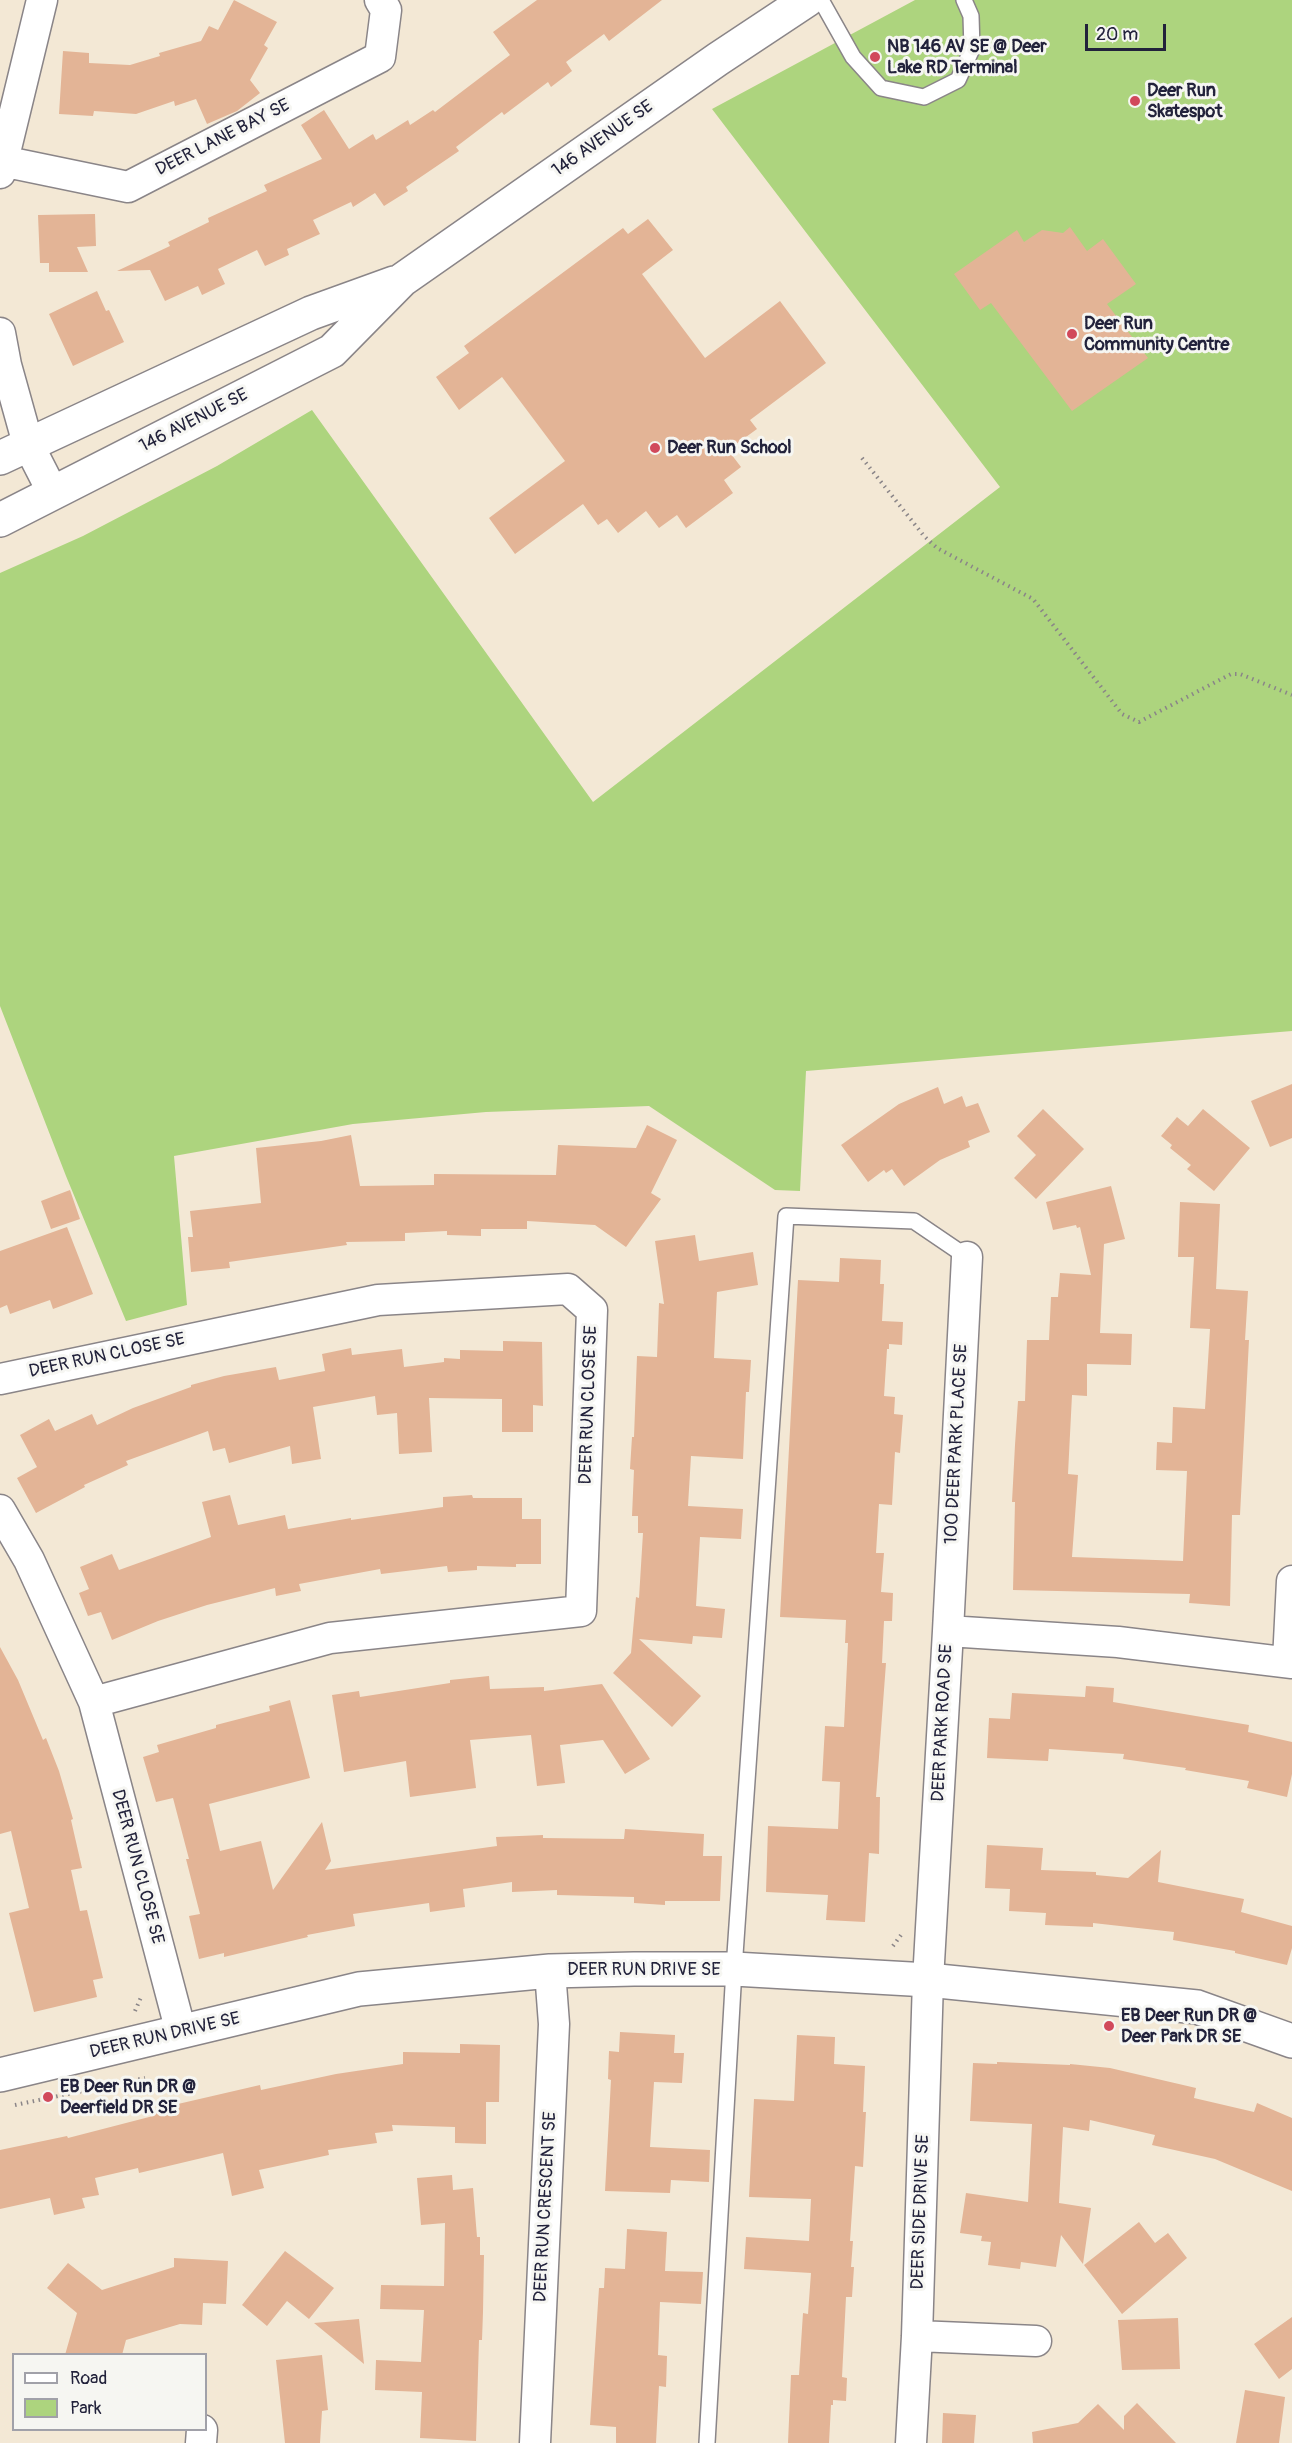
<!DOCTYPE html>
<html>
<head>
<meta charset="utf-8">
<style>
	body { margin:0 }
	#map { position:relative; width:1292px; height:2443px; overflow:hidden; background:#f3e8d5; font-family:Pangolin,sans-serif }
	canvas { display:block }
	.legend { position:absolute; left:12px; top:2353px; width:195px; height:78px; box-sizing:border-box; background:#f6f6f2; border:2px solid #a1a1a9; margin:0; padding:8px 10px; list-style:none; font-size:18px; color:#22223b }
	.legend li { display:flex; align-items:center; gap:12px; height:30px }
	.legend b { width:30px; border:2px solid #a1a1a9 }
	.scale { position:absolute; left:1085px; top:24px; width:81px; height:27px; box-sizing:border-box; border:3px solid #22223b; border-top:0; padding-left:8px; font-size:18px; line-height:21px; white-space:nowrap; color:#22223b; -webkit-text-stroke:4px #f6f6f2; paint-order:stroke }
</style>
</head>
<body>
<div id="map">
<canvas width="1292" height="2443"></canvas>
<ul class="legend">
<li><b style="height:8px;background:#fff"></b>Road</li>
<li><b style="height:16px;background:#add47e"></b>Park</li>
</ul>
<div class="scale">20 m</div>
</div>
<script>
const ctx = document.querySelector('canvas').getContext('2d');
ctx.lineJoin = 'round';
function fillPath(path, color) { ctx.fillStyle = color; ctx.fill(path, 'evenodd'); }
const toPath = rows => new Path2D(rows.map(r => 'M' + r).join(''));
function strokePath(path, color, width, dash) { ctx.strokeStyle = color; ctx.lineWidth = width; ctx.lineCap = dash ? 'butt' : 'round'; ctx.setLineDash(dash || []); ctx.stroke(path); }
function drawText(font, color, halo, rows, align = 'center') {
  ctx.font = font + ' Pangolin,sans-serif'; ctx.lineWidth = 6; ctx.setLineDash([]); ctx.textBaseline = 'middle'; ctx.strokeStyle = halo; ctx.fillStyle = color; for (const [text, x, y, turn = 0] of rows) {
    ctx.save(); ctx.translate(x, y); ctx.rotate((+turn || 0) * Math.PI / 180); ctx.textAlign = isNaN(turn) ? turn : align; if (halo) ctx.strokeText(text, 0, 0); ctx.fillText(text, 0, 0); ctx.restore();
  }
}
const green = toPath([
	[915,0,1292,0,1292,1031,806,1071,800,1191,775,1190,649,1106,486,1112,353,1124,174,1156,187,1305,126,1321,66,1176,0,1006,0,573,83,536,217,466,312,410,593,802,1000,487,712,109]
]);
const building = toPath([
	[234,0,277,22,264,45,268,48,250,80,260,93,237,111,207,124,196,99,175,106,174,101,136,114,94,111,93,116,59,114,63,51,89,53,89,63,130,65,160,56,159,53,201,41,209,26,218,30],
	[537,0,662,0,609,41,604,34,566,62,572,71,551,87,548,82,504,115,502,112,456,147,459,151,406,187,408,191,384,206,375,193,353,207,351,202,313,220,320,234,287,249,289,255,265,266,257,250,218,269,225,284,202,295,198,286,165,301,150,270,117,271,170,246,168,242,209,222,208,218,267,191,264,185,322,159,301,125,324,110,349,149,373,134,376,140,408,120,410,125,433,110,435,112,510,55,493,32],
	[95,214,96,246,77,247,88,272,49,272,49,263,40,263,38,215],
	[648,219,673,250,642,274,705,358,780,301,826,363,750,420,757,429,728,450,741,467,724,480,733,493,686,528,677,515,659,528,646,511,618,533,607,519,598,525,583,504,515,554,489,518,565,461,502,377,459,410,436,377,469,353,464,346,623,228,628,234],
	[1070,227,1087,251,1103,239,1136,284,1107,304,1148,358,1072,411,991,303,980,310,954,274,1017,230,1024,242,1042,230,1063,233],
	[97,291,106,311,109,310,124,342,73,366,49,314],
	[1292,1084,1292,1138,1270,1147,1251,1101],
	[938,1087,944,1104,962,1096,966,1107,978,1103,990,1132,968,1141,970,1147,940,1160,904,1186,892,1169,886,1173,884,1170,868,1182,841,1145,899,1104],
	[1043,1109,1084,1149,1036,1199,1014,1178,1036,1155,1017,1136],
	[1203,1109,1250,1148,1214,1191,1187,1169,1191,1165,1170,1148,1172,1145,1161,1136,1177,1117,1188,1126],
	[647,1125,677,1140,651,1193,661,1199,626,1247,595,1225,527,1221,527,1229,481,1229,481,1236,447,1235,447,1231,405,1233,405,1241,346,1242,347,1245,229,1262,230,1268,191,1272,188,1237,193,1237,190,1211,261,1203,256,1148,321,1141,351,1135,360,1186,434,1185,434,1174,556,1175,558,1145,636,1148],
	[1111,1186,1125,1239,1104,1244,1100,1333,1132,1334,1131,1365,1087,1364,1087,1396,1072,1395,1068,1474,1078,1475,1072,1557,1183,1561,1187,1471,1156,1470,1157,1442,1172,1443,1173,1407,1205,1409,1210,1329,1190,1328,1194,1257,1178,1257,1180,1202,1220,1204,1216,1289,1248,1291,1245,1340,1249,1340,1240,1515,1232,1515,1230,1606,1189,1603,1190,1594,1013,1590,1015,1502,1012,1502,1015,1445,1018,1401,1025,1401,1027,1340,1049,1340,1051,1297,1058,1297,1060,1273,1091,1275,1080,1227,1077,1228,1076,1225,1053,1230,1046,1202],
	[70,1190,80,1219,51,1229,41,1201],
	[67,1227,93,1294,53,1309,50,1300,10,1314,7,1305,0,1308,0,1251],
	[695,1235,699,1261,753,1252,758,1285,717,1292,714,1358,751,1360,749,1392,746,1392,743,1459,691,1456,688,1506,743,1509,741,1539,700,1537,696,1606,725,1609,722,1638,693,1636,692,1644,639,1639,701,1696,672,1727,613,1673,631,1653,636,1597,639,1598,643,1533,638,1533,638,1516,632,1516,634,1470,630,1469,632,1437,634,1437,637,1356,657,1357,659,1303,664,1304,655,1241],
	[840,1258,881,1260,880,1284,884,1284,882,1321,903,1322,902,1345,889,1344,889,1349,887,1349,884,1396,895,1397,894,1414,903,1415,900,1453,895,1452,892,1505,879,1504,876,1553,884,1553,881,1592,893,1593,892,1621,884,1621,882,1663,886,1663,876,1797,880,1797,879,1854,869,1853,865,1922,826,1920,828,1895,766,1892,768,1826,838,1829,840,1782,822,1781,825,1726,844,1727,848,1643,845,1643,846,1620,780,1617,798,1280,839,1282],
	[503,1341,542,1342,543,1406,533,1405,533,1432,502,1432,502,1399,429,1398,432,1452,399,1454,397,1413,377,1415,375,1396,313,1407,321,1459,292,1464,290,1446,229,1463,225,1448,213,1451,208,1431,126,1461,128,1465,84,1485,85,1487,36,1513,17,1478,37,1467,20,1435,49,1419,55,1431,92,1414,97,1425,133,1408,191,1387,191,1385,224,1376,276,1367,279,1380,325,1371,322,1354,351,1348,352,1355,402,1349,404,1367,444,1362,444,1358,460,1359,460,1350,503,1351],
	[230,1495,238,1525,285,1515,288,1529,351,1518,351,1520,443,1507,443,1497,472,1495,473,1498,522,1498,522,1519,541,1519,541,1564,516,1564,516,1567,477,1566,477,1570,448,1572,447,1566,381,1574,380,1569,299,1584,301,1591,276,1596,275,1588,207,1605,158,1621,112,1640,101,1612,88,1616,79,1593,89,1589,80,1567,112,1554,119,1570,211,1537,202,1502],
	[0,1647,18,1680,43,1740,46,1738,59,1771,73,1819,71,1820,82,1868,71,1870,80,1911,87,1910,103,1978,93,1980,97,1997,34,2012,9,1913,29,1908,11,1831,0,1834],
	[489,1676,490,1689,544,1687,544,1691,602,1684,650,1759,625,1774,603,1740,560,1745,565,1783,537,1786,531,1735,470,1740,476,1788,410,1797,406,1761,344,1772,332,1695,359,1691,360,1697,450,1683,450,1680],
	[1086,1686,1114,1688,1113,1702,1249,1725,1248,1732,1292,1742,1292,1774,1287,1797,1247,1788,1249,1781,1185,1770,1186,1768,1123,1759,1124,1754,1049,1749,1048,1761,987,1758,989,1718,1010,1719,1012,1693,1085,1697],
	[290,1700,310,1778,209,1804,220,1851,261,1841,273,1890,322,1822,331,1861,325,1870,497,1846,496,1837,543,1835,543,1838,624,1839,625,1829,704,1834,703,1856,722,1856,720,1901,665,1901,665,1905,634,1903,634,1897,557,1895,557,1890,512,1892,512,1882,463,1889,465,1907,430,1912,429,1903,353,1914,355,1926,307,1935,308,1937,224,1957,224,1953,199,1959,189,1916,200,1914,186,1859,189,1859,173,1798,156,1802,143,1757,159,1752,157,1745,216,1728,216,1725,270,1711,269,1706],
	[987,1845,1043,1848,1041,1870,1096,1872,1096,1875,1128,1878,1161,1850,1158,1882,1244,1899,1241,1912,1292,1926,1292,1948,1287,1965,1235,1953,1235,1951,1173,1940,1174,1932,1093,1923,1093,1927,1045,1925,1046,1913,1009,1911,1010,1889,985,1888],
	[620,2032,675,2035,674,2053,684,2053,682,2083,654,2082,650,2147,710,2150,709,2182,671,2180,670,2193,605,2191,611,2080,608,2079,609,2051,619,2052],
	[797,2035,835,2037,834,2064,865,2066,863,2112,866,2112,863,2167,855,2166,850,2241,853,2241,851,2267,854,2267,852,2297,846,2297,842,2377,847,2378,846,2401,833,2400,833,2405,831,2405,829,2443,788,2443,791,2375,799,2375,803,2313,808,2314,811,2273,744,2269,746,2237,809,2241,811,2199,749,2197,754,2099,794,2101],
	[460,2044,500,2045,499,2102,486,2102,486,2144,455,2143,455,2127,392,2125,393,2131,375,2133,377,2143,328,2150,329,2155,259,2170,264,2188,232,2196,223,2153,139,2173,138,2168,95,2178,99,2195,82,2198,85,2208,54,2215,50,2198,0,2209,0,2150,67,2136,68,2138,153,2116,152,2110,260,2085,261,2090,336,2074,403,2064,403,2052,460,2053],
	[997,2062,1070,2065,1070,2064,1110,2068,1196,2088,1194,2098,1254,2112,1257,2103,1292,2118,1292,2191,1215,2159,1152,2145,1155,2135,1090,2120,1089,2131,1063,2127,1059,2203,1091,2208,1083,2264,1061,2235,1056,2267,1021,2262,1020,2269,988,2265,991,2242,981,2241,982,2236,960,2233,966,2193,1028,2202,1032,2124,970,2121,973,2063,997,2064],
	[452,2175,453,2190,473,2188,477,2237,480,2237,480,2255,484,2255,483,2312,482,2340,479,2340,476,2441,420,2438,422,2392,375,2390,376,2360,421,2362,424,2310,380,2309,381,2285,444,2286,445,2223,421,2225,417,2178],
	[1139,2222,1155,2243,1168,2233,1187,2258,1122,2314,1084,2265],
	[627,2229,667,2232,665,2271,703,2272,701,2304,660,2302,658,2355,667,2356,666,2387,659,2386,656,2443,616,2443,616,2427,590,2425,599,2288,604,2288,605,2268,625,2269],
	[285,2251,334,2288,309,2319,287,2301,267,2326,242,2305],
	[174,2258,228,2261,226,2304,203,2303,202,2325,180,2324,126,2340,122,2355,65,2355,77,2313,47,2288,68,2263,102,2290,174,2267],
	[1292,2317,1292,2369,1279,2379,1254,2344],
	[1178,2318,1180,2369,1122,2370,1118,2320],
	[359,2319,364,2364,314,2323],
	[322,2355,328,2410,322,2411,320,2443,285,2443,276,2360],
	[1245,2390,1285,2397,1279,2443,1236,2443],
	[1137,2403,1176,2443,1033,2443,1032,2432,1078,2423,1098,2404,1124,2430,1124,2416],
	[943,2413,976,2415,974,2443,942,2443]
]);
const path = toPath([
	[862,458,924,536,937,548,1033,599,1122,714,1139,722,1231,674,1240,674,1292,695],
	[893,1946,901,1935],
	[135,2011,142,1995],
	[15,2105,145,2078]
]);
const lane = toPath([
	[821,0,853,57,881,88,924,97,958,80,972,49,971,16,964,0],
	[707,2443,734,1969,786,1216,914,1221,967,1257]
]);
const street = toPath([
	[2,161,128,187,380,57,386,10,380,0],
	[0,173,42,0],
	[0,333,6,365,28,444,53,493],
	[0,1379,378,1300,568,1289,592,1310,581,1611,330,1638,94,1702],
	[0,1510,29,1560,94,1702,181,2032],
	[948,1631,967,1257],
	[1288,1661,1292,1581],
	[917,2336,1036,2341],
	[201,2443,202,2430],
	[535,2443,554,2024,550,1971],
	[911,2443,917,2336,928,1980,948,1631,1118,1642,1292,1663]
]);
const secondary = toPath([
	[0,458,311,313,394,283],
	[0,520,332,351,402,280,718,59,807,0],
	[0,2075,359,1989,550,1971,634,1969,734,1969,928,1980,1197,2007,1292,2041]
]);
const markers = [
	[875,57,6,"#d1495b"],
	[1135,101,6,"#d1495b"],
	[1072,334,6,"#d1495b"],
	[655,448,6,"#d1495b"],
	[1109,2026,6,"#d1495b"],
	[48,2097,6,"#d1495b"]
];
const poiNames = [
	["NB 146 AV SE @ Deer",887,47],
	["Lake RD Terminal",887,68],
	["Deer Run",1147,91],
	["Skatespot",1147,112],
	["Deer Run",1084,324],
	["Community Centre",1084,345],
	["Deer Run School",667,448],
	["EB Deer Run DR @",1121,2016],
	["Deer Park DR SE",1121,2037],
	["EB Deer Run DR @",60,2087],
	["Deerfield DR SE",60,2108]
];
const streetNames = [
	["DEER LANE BAY SE",223,138,-27],
	["146 AVENUE SE",603,139,-35],
	["146 AVENUE SE",194,421,-27],
	["DEER RUN CLOSE SE",107,1356,-12],
	["DEER RUN CLOSE SE",589,1405,-88],
	["100 DEER PARK PLACE SE",957,1444,-87],
	["DEER PARK ROAD SE",943,1723,-87],
	["DEER RUN CLOSE SE",137,1867,75],
	["DEER RUN DRIVE SE",644,1970],
	["DEER RUN DRIVE SE",165,2036,-13],
	["DEER RUN CRESCENT SE",546,2207,-87],
	["DEER SIDE DRIVE SE",921,2212,-88]
];
fillPath(green, '#add47e');
fillPath(building, '#e3b496');
strokePath(lane, '#8a8588', 18);
strokePath(street, '#8a8588', 33);
strokePath(secondary, '#8a8588', 36);
strokePath(path, '#8a8588', 4, [1.5, 4.5]);
strokePath(lane, '#fff', 15);
strokePath(street, '#fff', 30);
strokePath(secondary, '#fff', 33);
for (const [x, y, r, color] of markers) { const dot = new Path2D(); dot.arc(x, y, r, 0, 2 * Math.PI); ctx.fillStyle = color; ctx.fill(dot); strokePath(dot, '#f6f6f2', 2); }
drawText('bold 18px', '#22223b', '#f6f6f2', poiNames, 'left');
drawText('18px', '#22223b', '#f6f6f2', streetNames);
</script>
</body>
</html>
